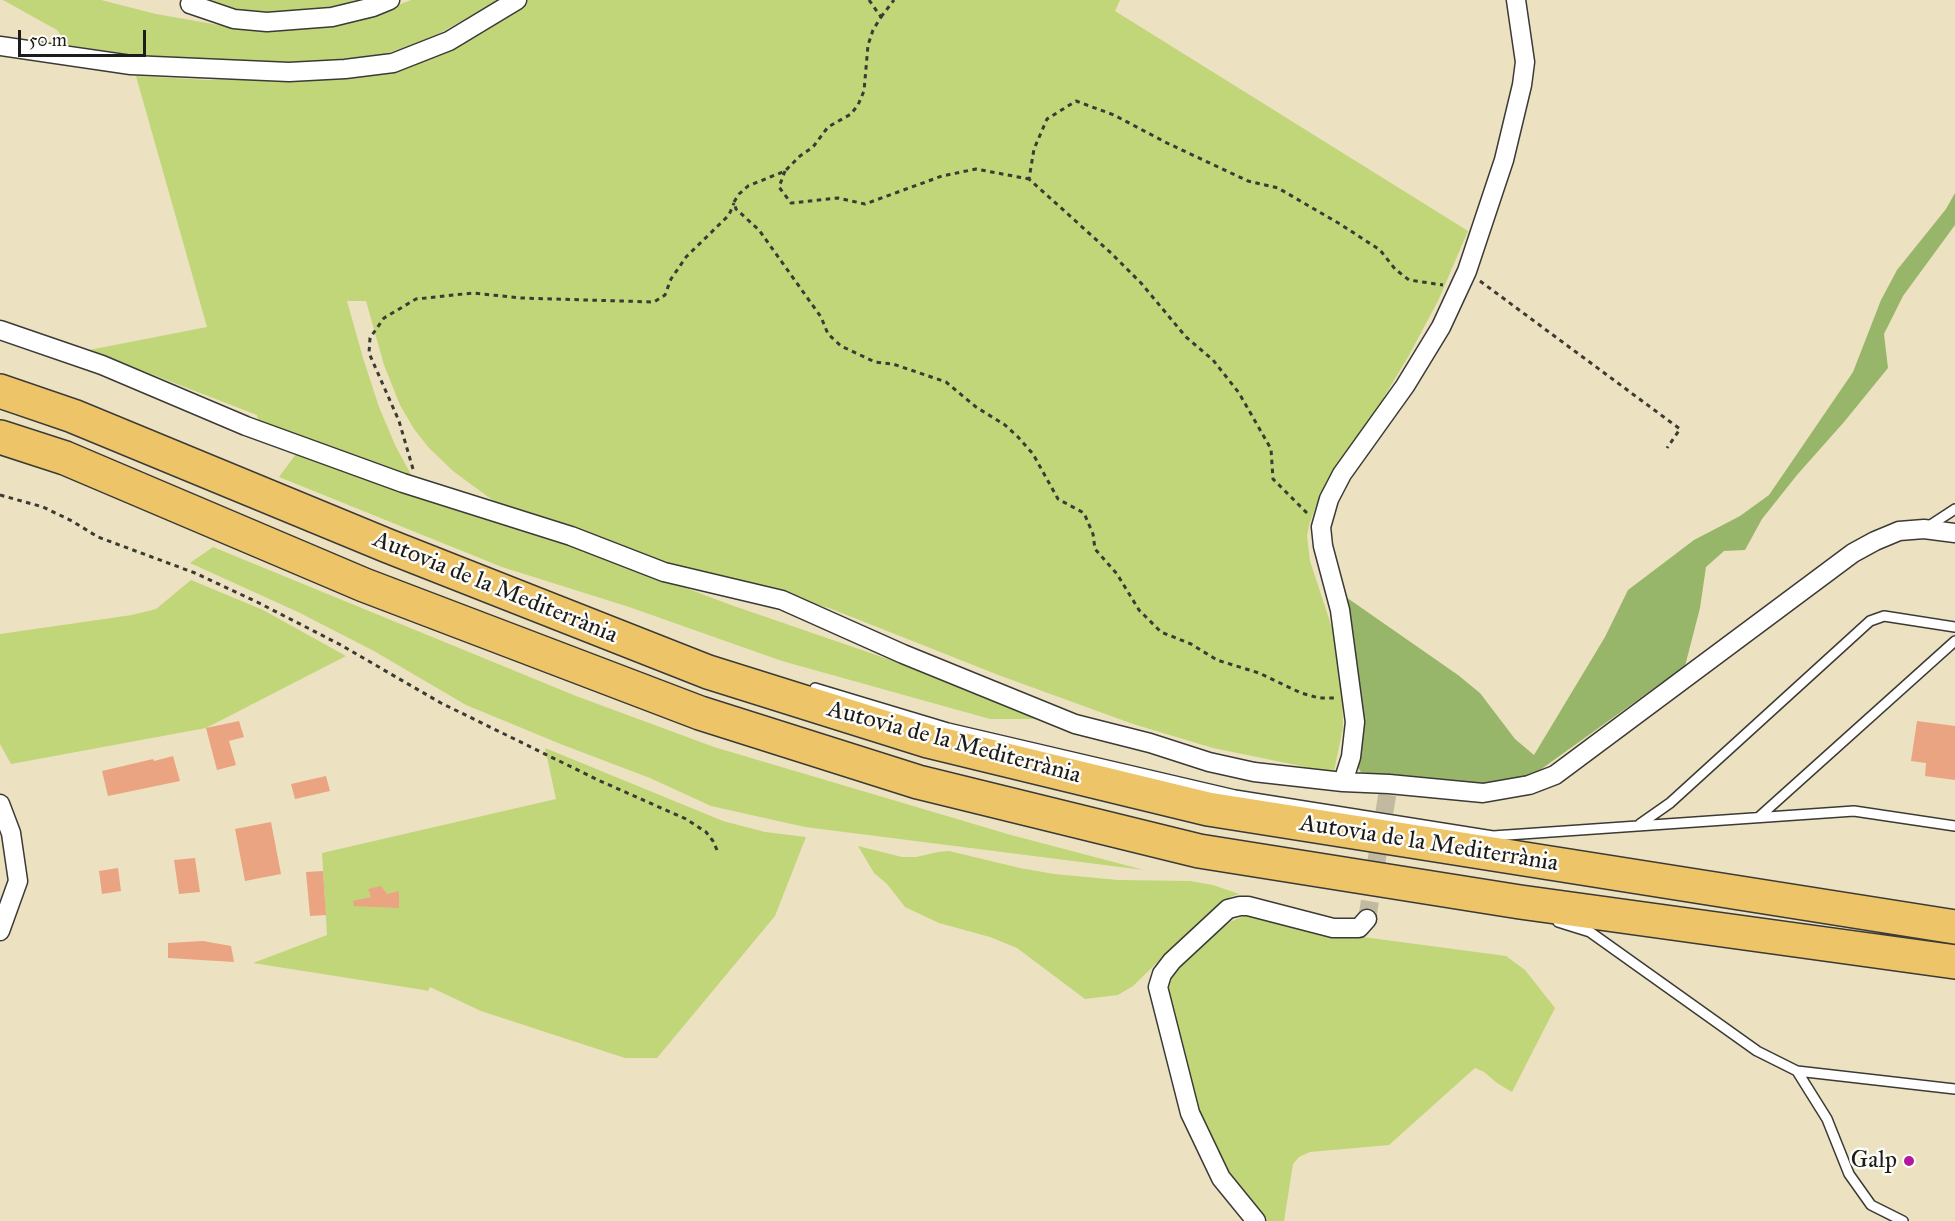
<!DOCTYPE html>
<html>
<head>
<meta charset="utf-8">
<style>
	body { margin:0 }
	#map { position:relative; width:1955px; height:1221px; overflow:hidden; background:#ece2c1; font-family:"IM FELL Great Primer",serif }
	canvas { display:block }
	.scale { position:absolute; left:18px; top:30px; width:128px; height:27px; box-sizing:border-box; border:3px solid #1c1c1c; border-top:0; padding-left:8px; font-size:18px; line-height:21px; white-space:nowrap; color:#1c1c1c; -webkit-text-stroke:4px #fdfcf7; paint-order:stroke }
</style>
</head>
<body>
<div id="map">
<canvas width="1955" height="1221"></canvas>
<div class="scale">50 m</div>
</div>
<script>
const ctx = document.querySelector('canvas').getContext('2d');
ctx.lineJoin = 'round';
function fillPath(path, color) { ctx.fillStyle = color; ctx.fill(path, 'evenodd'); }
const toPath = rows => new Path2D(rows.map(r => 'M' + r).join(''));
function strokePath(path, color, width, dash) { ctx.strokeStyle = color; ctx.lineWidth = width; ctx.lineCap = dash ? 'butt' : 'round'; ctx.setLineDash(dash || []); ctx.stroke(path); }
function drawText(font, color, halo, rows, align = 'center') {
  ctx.font = font + ' "IM FELL Great Primer",serif'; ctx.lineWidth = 5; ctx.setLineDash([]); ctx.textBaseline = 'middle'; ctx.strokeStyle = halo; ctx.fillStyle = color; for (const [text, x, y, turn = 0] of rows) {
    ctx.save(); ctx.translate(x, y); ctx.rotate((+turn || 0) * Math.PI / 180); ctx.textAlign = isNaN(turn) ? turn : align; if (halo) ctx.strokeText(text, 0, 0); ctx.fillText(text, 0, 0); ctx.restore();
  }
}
const green = toPath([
	[3,0,101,0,156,14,236,28,371,16,411,0,499,0,438,34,406,47,381,55,326,64,182,60,139,56,68,45,57,30],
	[210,0,376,0,329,12,229,15,209,1],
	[529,0,1120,0,1115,11,1468,231,1438,301,1408,357,1372,417,1333,472,1316,506,1309,525,1307,536,1310,561,1334,634,1342,684,1343,728,1333,776,1301,766,1213,748,1133,724,1001,676,829,608,635,553,523,516,495,502,453,471,429,448,414,429,400,405,384,365,366,301,347,301,363,358,379,407,396,447,414,480,259,422,257,415,89,350,207,327,136,76,208,80,357,75,471,35],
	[302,446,434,493,731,605,1062,719,990,719,782,661,629,607,502,567,279,477],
	[213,547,576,696,714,747,1011,835,1144,870,805,827,711,806,650,778,563,745,466,705,374,651,298,612,190,563],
	[191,580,263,610,346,656,206,728,11,764,0,744,0,634,132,615,156,609],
	[545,748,723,821,765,832,806,837,775,916,657,1058,625,1058,481,1011,430,987,428,991,424,990,253,963,327,935,322,853,556,799],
	[858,846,902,857,916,857,938,852,949,851,1020,868,1054,874,1118,880,1190,881,1213,885,1239,894,1230,897,1217,908,1170,950,1133,986,1118,995,1085,999,1017,948,990,937,939,923,905,907,887,884,874,873],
	[1257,914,1348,935,1506,956,1525,970,1555,1008,1512,1092,1497,1083,1484,1072,1475,1068,1389,1145,1310,1152,1299,1157,1293,1164,1284,1221,1266,1221,1232,1176,1217,1151,1195,1103,1167,989,1170,979,1179,967,1217,932,1232,921,1244,916]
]);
const forest = toPath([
	[1955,193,1955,225,1903,296,1884,334,1888,368,1844,422,1797,475,1762,519,1745,550,1724,551,1706,567,1700,608,1685,666,1533,775,1500,789,1361,772,1354,762,1343,595,1458,675,1480,693,1515,739,1534,755,1605,637,1628,590,1694,540,1740,516,1769,495,1853,372,1881,300,1897,270,1946,209]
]);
const building = toPath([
	[239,721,244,737,229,741,236,765,217,770,206,728],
	[1917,721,1955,726,1955,780,1925,776,1926,763,1911,761],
	[173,756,180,781,108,796,102,771,153,759,154,761],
	[326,776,330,791,295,799,291,784],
	[271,822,281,874,245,881,235,829],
	[195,858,200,892,179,894,174,860],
	[118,868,121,891,102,894,99,871],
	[323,871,326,915,310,916,306,872],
	[381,886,387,894,399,891,399,908,354,906,353,901,371,897,368,889],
	[203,941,231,946,234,962,168,958,168,943]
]);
const streetTunnel = toPath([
	[1367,919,1389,784]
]);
const path = toPath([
	[869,0,881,17,873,30,868,45,864,91,858,105,851,114,828,127,813,147,800,156,785,171,748,186,739,194,734,202,736,209,759,230,821,317,828,334,841,346,875,362,893,364,946,382,976,407,1005,425,1018,437,1033,454,1058,499,1084,513,1093,534,1095,549,1117,574,1139,610,1161,632,1191,644,1217,660,1259,673,1301,693,1319,698,1334,698],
	[881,17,894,0],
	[785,171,779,187,791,203,838,198,865,204,942,176,976,169,1029,179],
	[1480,281,1680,429,1667,448],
	[413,469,399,421,369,353,370,338,384,318,416,299,473,293,521,298,654,302,665,295,671,279,686,257,729,215,734,203],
	[0,495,43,507,72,521,98,537,195,573,257,602,339,644,441,703,598,780,686,819,706,832,713,841,717,850],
	[1307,513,1273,479,1271,449,1239,393,1213,360,1186,337,1141,283,1111,253,1029,179,1034,149,1047,119,1076,101,1114,115,1167,143,1248,181,1278,188,1340,224,1380,250,1395,269,1409,280,1443,285]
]);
const lane = toPath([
	[1926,528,1955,509],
	[815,688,948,728,1235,795,1493,836,1854,811,1955,826],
	[1759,817,1955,641],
	[1640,824,1670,803,1870,621,1884,616,1955,627],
	[1558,922,1590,932,1757,1051,1797,1071,1827,1119,1849,1174,1871,1205,1903,1221],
	[1797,1071,1955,1089]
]);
const street = toPath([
	[193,0,190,4,234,19,267,22,332,17,373,7,390,0],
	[0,46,131,65,289,72,345,69,393,63,449,41,517,0],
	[0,330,102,365,246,426,403,483,571,536,664,572,782,600,903,654,1075,724,1150,743,1209,762,1254,772,1343,782,1389,784,1483,793,1529,785,1555,775,1853,553,1875,541,1899,531,1924,529,1955,533],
	[1343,782,1351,757,1355,722,1340,610,1323,546,1321,527,1329,499,1342,474,1405,386,1441,327,1467,271,1504,160,1522,85,1525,62,1516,0],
	[0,804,11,833,18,881,0,931],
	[1256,1221,1221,1178,1190,1113,1158,987,1162,974,1172,961,1228,909,1240,906,1248,906,1333,928,1359,928,1367,919]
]);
const highway = toPath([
	[0,391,73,416,388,546,708,672,928,741,1208,809,1955,927],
	[0,437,65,458,364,585,700,713,918,782,1199,851,1520,902,1955,962]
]);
const markers = [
	[1909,1161,6,"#b5179e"]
];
const streetNames = [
	["Autovia de la Mediterrània",495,588,22],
	["Autovia de la Mediterrània",954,743,15],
	["Autovia de la Mediterrània",1429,844,9]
];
const poiNames = [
	["Galp",1897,1161]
];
fillPath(green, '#c1d579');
fillPath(forest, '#98b669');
fillPath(building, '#eaa481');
strokePath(streetTunnel, '#c2baa0', 18, [18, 9]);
strokePath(lane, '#3b3a35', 12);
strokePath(street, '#3b3a35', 21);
strokePath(highway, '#3b3a35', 36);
strokePath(path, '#3b3a35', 3, [4.5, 4.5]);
strokePath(lane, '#fff', 9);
strokePath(street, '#fff', 18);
strokePath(highway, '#eec469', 33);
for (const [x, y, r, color] of markers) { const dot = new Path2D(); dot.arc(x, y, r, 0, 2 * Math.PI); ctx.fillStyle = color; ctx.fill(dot); strokePath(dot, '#fdfcf7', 2); }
drawText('24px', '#1c1c1c', '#fdfcf7', streetNames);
drawText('24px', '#1c1c1c', '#fdfcf7', poiNames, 'right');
</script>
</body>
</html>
